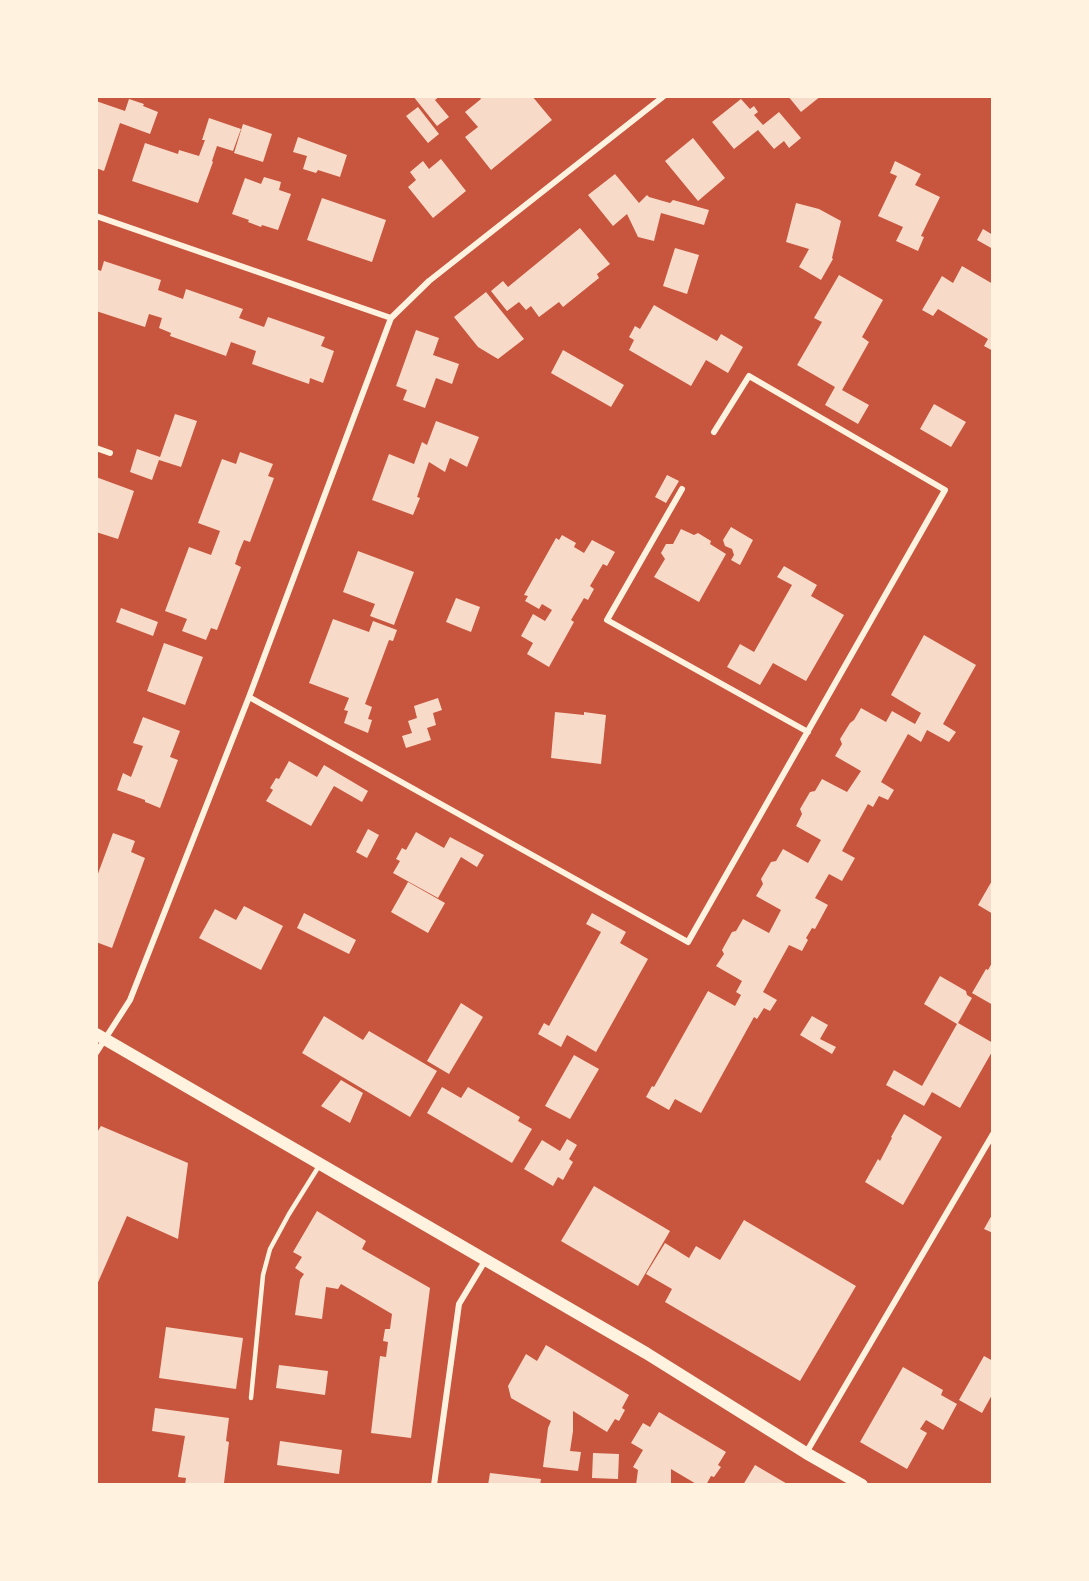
<!DOCTYPE html>
<html>
<head>
<meta charset="utf-8">
<style>
	body { margin:0 }
	#map { position:relative; width:1089px; height:1581px; overflow:hidden; background:#c8553d; font-family:"Roboto Condensed",sans-serif }
	canvas { display:block }
	.frame { position:absolute; inset:0; border:98px solid #fff3e0; pointer-events:none }
</style>
</head>
<body>
<div id="map">
<canvas width="1089" height="1581"></canvas>
<div class="frame"></div>
</div>
<script>
const ctx = document.querySelector('canvas').getContext('2d');
ctx.lineJoin = 'round';
function fillPath(path, color) { ctx.fillStyle = color; ctx.fill(path, 'evenodd'); }
const toPath = rows => new Path2D(rows.map(r => 'M' + r).join(''));
function strokePath(path, color, width, dash) { ctx.strokeStyle = color; ctx.lineWidth = width; ctx.lineCap = dash ? 'butt' : 'round'; ctx.setLineDash(dash || []); ctx.stroke(path); }
const building = toPath([
	[413,96,440,96,435,100,449,117,437,126],
	[479,96,532,96,552,120,491,170,465,137,478,127,465,112,481,99],
	[788,96,821,96,801,112],
	[129,99,144,104,143,106,158,112,150,134,120,123,104,171,96,168,96,101,125,111],
	[741,99,750,109,754,106,758,112,754,115,763,125,779,112,801,138,789,148,784,141,774,149,758,130,734,149,712,122],
	[418,107,439,134,428,143,406,116],
	[209,118,241,129,233,151,217,146,212,161,213,162,198,203,132,181,145,143,178,154,179,150,199,156,205,140,202,140],
	[243,124,272,134,263,162,234,153],
	[298,137,347,155,340,177,318,170,316,173,303,169,307,156,293,152],
	[693,138,725,178,698,201,665,161],
	[441,159,466,191,433,218,408,187,416,180,410,172,423,161,429,169],
	[895,161,921,174,915,185,940,197,921,236,924,237,918,251,896,241,903,227,878,216,897,176,890,173],
	[615,174,639,203,647,195,649,197,670,203,673,200,709,210,704,225,661,213,654,241,638,237,627,214,613,226,588,195],
	[264,177,281,182,279,190,291,194,278,230,262,225,261,227,248,222,249,220,232,214,245,178,261,184],
	[322,198,386,220,372,262,307,240],
	[796,203,819,209,841,221,832,258,833,259,821,280,799,267,809,249,786,242],
	[580,228,610,264,597,274,599,278,563,307,559,302,539,317,531,306,526,310,519,302,507,311,491,291,503,281,508,287],
	[983,229,993,235,993,249,977,240],
	[675,248,699,255,687,294,663,286],
	[104,261,161,280,158,290,183,299,186,289,243,309,239,318,264,327,268,317,325,337,321,346,334,351,323,383,310,378,309,384,252,364,256,351,231,342,226,356,170,336,171,333,159,328,162,318,149,314,145,327,96,311,96,269,101,271],
	[962,266,993,284,993,351,984,346,988,339,938,309,933,316,922,310,942,276,953,283],
	[839,275,883,300,862,337,869,342,842,390,869,405,858,424,825,405,835,387,797,365,822,322,814,318],
	[486,292,524,339,498,359,478,347,454,317],
	[654,305,717,341,721,334,743,347,728,373,706,360,691,386,629,350,634,340,629,337,635,326,640,329],
	[416,330,439,338,433,355,459,364,452,384,436,378,425,408,403,400,407,390,396,386],
	[563,350,624,385,611,407,551,373],
	[934,404,966,422,951,447,920,429],
	[175,414,197,421,181,467,159,460,152,480,130,472,137,449,160,457],
	[436,421,479,437,467,467,450,458,445,472,429,462,417,497,420,498,413,515,372,500,389,454,414,464,422,442,427,445],
	[240,452,273,464,268,476,274,478,250,542,244,540,239,552,235,564,241,567,217,630,211,628,206,640,182,631,187,619,165,611,189,547,211,555,220,531,198,523,222,459,236,464],
	[667,475,679,481,666,503,655,497],
	[96,477,134,491,118,539,96,532],
	[731,527,753,540,740,565,731,560,734,555,732,549,725,546,723,540],
	[681,529,694,535,698,533,711,541,710,544,726,554,699,602,654,577,665,559,661,553,666,544,673,544],
	[562,535,576,543,574,547,584,553,592,540,615,552,607,566,603,564,590,586,594,589,588,600,584,598,571,620,574,622,549,667,527,654,533,643,521,636,533,614,545,621,552,610,542,604,539,609,525,601,528,596,524,595,556,538,559,540],
	[358,551,414,572,394,625,370,616,375,604,343,592],
	[784,566,817,585,811,596,844,615,806,681,773,663,760,685,727,667,740,644,754,652,792,585,777,577],
	[456,598,480,607,471,632,446,622],
	[121,608,158,622,153,636,116,622],
	[333,619,369,632,373,621,397,630,393,641,389,640,365,704,372,707,368,719,372,720,368,733,344,723,348,711,344,710,349,698,309,683],
	[924,635,976,665,943,724,956,732,949,742,927,730,921,742,908,734,881,782,894,790,888,800,879,796,873,807,868,804,842,851,855,858,842,881,829,874,815,898,828,905,815,929,812,928,806,938,808,940,802,951,789,945,763,992,777,1000,770,1011,764,1008,757,1019,754,1017,701,1113,675,1099,669,1110,646,1097,652,1086,654,1087,708,991,735,1006,741,995,736,992,742,981,716,966,724,954,722,950,732,932,736,931,743,919,769,933,781,910,756,896,763,884,761,879,771,862,776,861,783,849,808,863,821,840,796,826,802,814,800,809,810,792,815,791,822,779,847,792,861,771,835,756,842,744,840,739,850,723,854,720,861,708,886,722,892,711,915,724,921,713,891,695],
	[164,643,203,657,185,705,147,691],
	[438,698,442,710,433,713,436,725,427,728,431,740,406,748,402,736,412,733,408,721,417,718,414,706],
	[555,712,584,715,584,712,606,715,601,764,551,758],
	[143,717,180,731,170,757,178,760,160,808,148,803,145,802,145,800,117,790,123,773,131,777,143,746,133,743],
	[289,761,317,777,324,765,368,791,362,802,334,786,311,826,266,801,273,790,270,788,276,778,279,779],
	[368,829,379,835,367,858,356,852],
	[416,832,444,848,450,837,484,855,477,867,461,857,438,898,393,873,400,861,396,859,402,848,406,850],
	[113,833,135,841,131,852,145,858,112,948,96,942,96,879],
	[993,879,993,914,978,905],
	[408,882,445,903,428,933,391,912],
	[244,906,283,926,261,970,199,938,215,909,236,920],
	[304,913,356,940,349,954,297,928],
	[592,913,626,932,620,943,648,959,596,1052,567,1035,561,1047,538,1034,544,1023,549,1026,601,932,586,924],
	[993,961,993,1005,972,993,986,969,988,970],
	[940,976,966,991,967,995,972,998,958,1023,993,1043,993,1050,960,1108,932,1092,924,1106,886,1085,894,1070,922,1086,957,1024,924,1004],
	[461,1003,483,1017,449,1074,427,1061],
	[324,1016,363,1040,369,1031,437,1071,410,1117,302,1053],
	[812,1016,828,1025,820,1039,836,1047,832,1054,800,1035],
	[574,1055,599,1069,570,1119,545,1106],
	[341,1080,363,1093,350,1123,321,1106],
	[442,1087,461,1098,468,1087,520,1117,518,1121,532,1129,512,1163,427,1113],
	[904,1114,942,1137,903,1205,865,1182,878,1159,880,1161,892,1138,891,1137],
	[101,1126,188,1163,178,1239,127,1216,96,1287,96,1134],
	[567,1139,577,1145,569,1159,573,1162,563,1180,558,1177,553,1186,524,1169,542,1140,560,1151],
	[594,1186,670,1231,638,1286,561,1241],
	[317,1211,366,1241,362,1249,430,1288,411,1438,371,1433,380,1356,386,1357,388,1342,383,1341,385,1329,390,1329,392,1314,341,1284,338,1289,326,1287,322,1319,295,1315,300,1280,304,1274,295,1268,302,1257,293,1252],
	[993,1213,993,1233,984,1229],
	[744,1220,856,1286,800,1381,665,1302,672,1289,646,1274,665,1243,689,1258,696,1246,720,1260],
	[166,1327,243,1338,236,1389,159,1378],
	[546,1345,629,1395,622,1408,625,1410,619,1421,615,1419,607,1432,573,1411,573,1431,570,1451,581,1452,578,1471,543,1467,548,1428,551,1421,511,1398,508,1386,526,1354,537,1361],
	[984,1356,993,1361,993,1393,982,1413,959,1400],
	[279,1365,328,1371,325,1395,276,1388],
	[903,1367,943,1390,941,1395,957,1404,943,1430,926,1420,920,1429,927,1433,907,1469,860,1442],
	[155,1408,229,1418,226,1441,229,1442,224,1483,228,1484,228,1485,185,1485,186,1478,178,1477,185,1436,152,1431],
	[659,1412,726,1452,718,1465,721,1467,714,1477,711,1476,706,1485,698,1485,671,1469,671,1485,636,1485,638,1470,633,1467,643,1450,631,1443,643,1423,650,1427],
	[280,1441,342,1450,339,1474,277,1465],
	[593,1453,619,1454,618,1479,592,1478],
	[755,1465,789,1485,743,1485],
	[490,1473,541,1479,540,1485,488,1485]
]);
const service = toPath([
	[251,1398,263,1275,270,1249,289,1214,319,1166]
]);
const minor = toPath([
	[96,216,391,318],
	[96,448,110,453],
	[682,489,607,620,808,732],
	[249,697,688,942,945,490,749,376,714,432],
	[96,1053,130,1000,249,697,391,318,429,281,664,96],
	[806,1453,993,1134],
	[434,1485,459,1304,485,1261]
]);
const secondary = toPath([
	[96,1034,646,1353,806,1453,862,1485]
]);
fillPath(building, '#f7dbc8');
strokePath(service, '#fff3e0', 4.5);
strokePath(minor, '#fff3e0', 6);
strokePath(secondary, '#fff3e0', 12);
</script>
</body>
</html>
